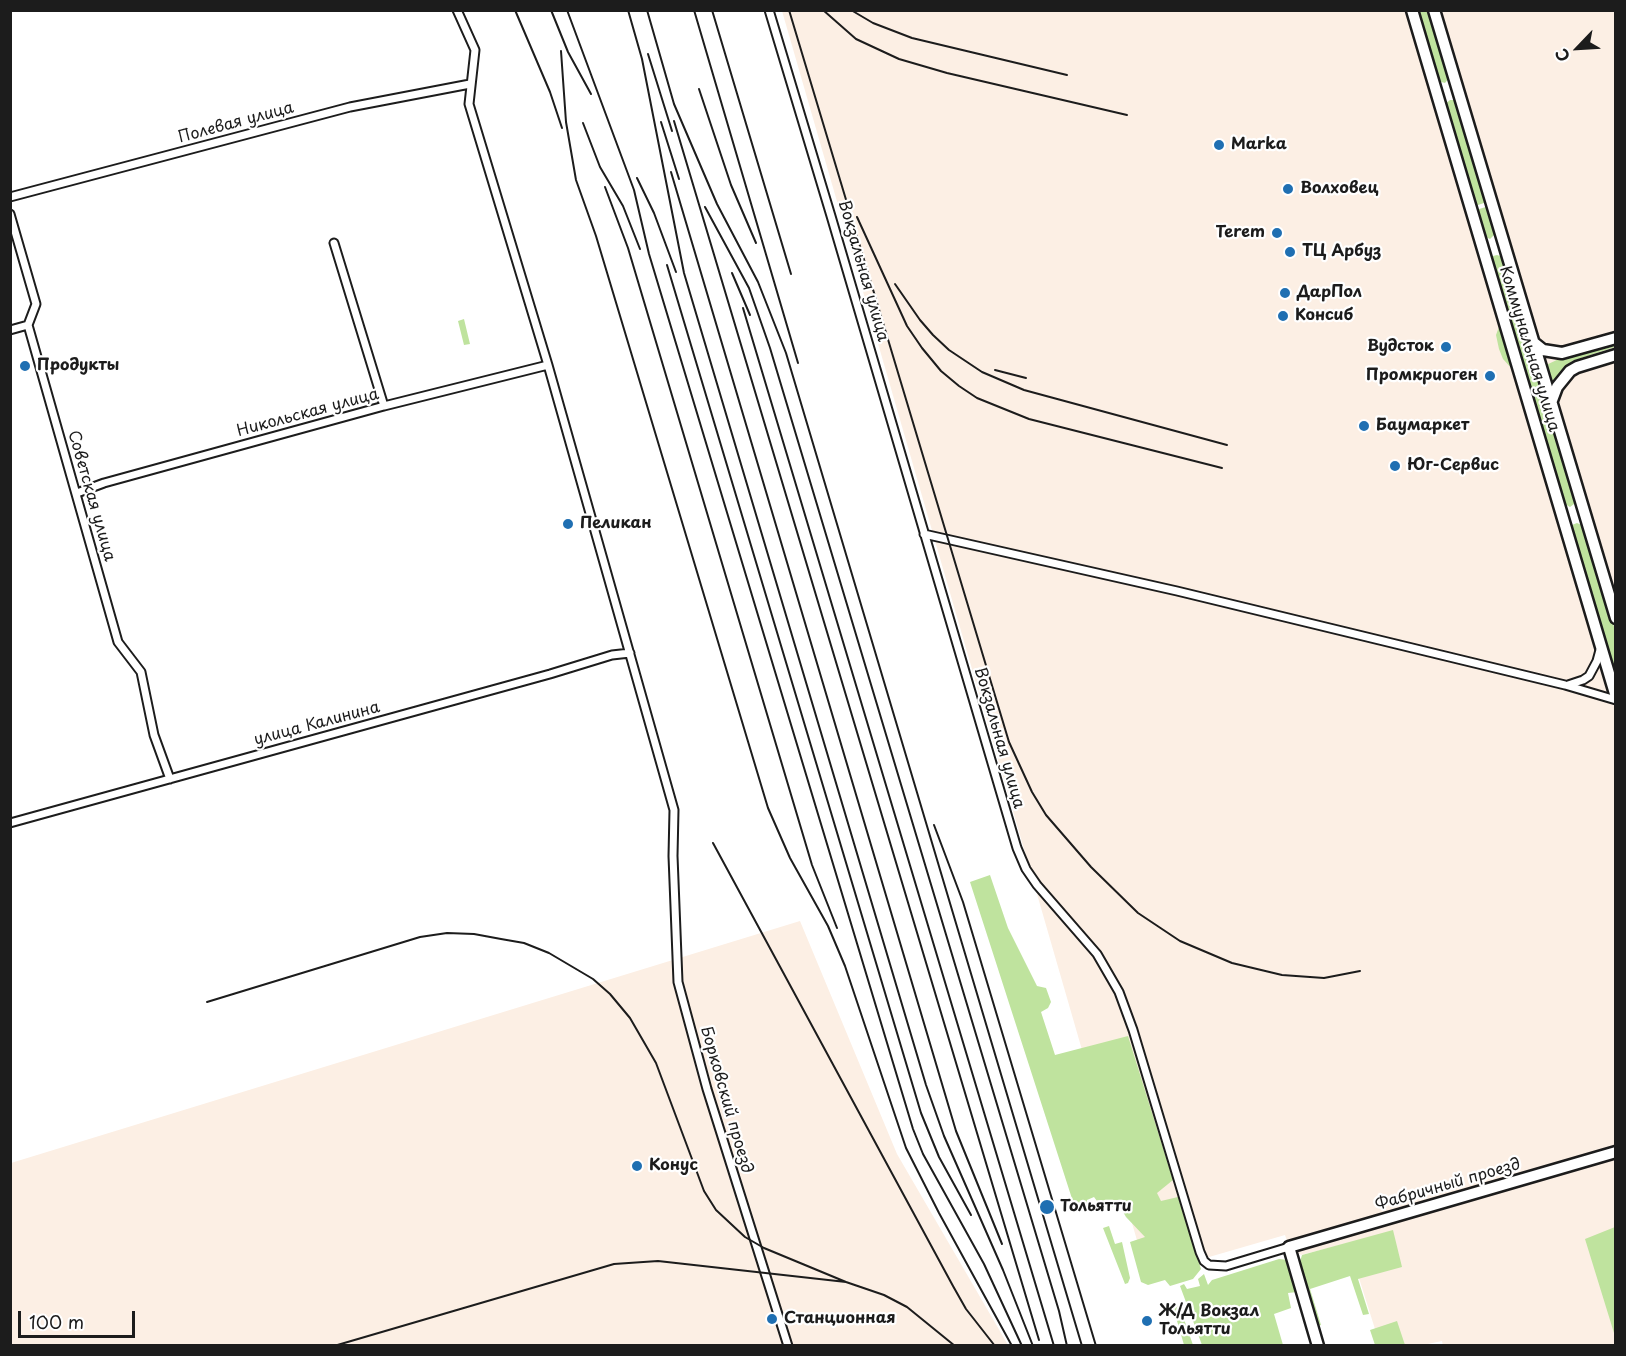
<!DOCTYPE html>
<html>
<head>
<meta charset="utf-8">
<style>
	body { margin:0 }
	#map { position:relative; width:1626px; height:1356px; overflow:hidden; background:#fff; font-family:"Playpen Sans",sans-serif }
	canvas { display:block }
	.frame { position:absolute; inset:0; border:12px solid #1c1c1c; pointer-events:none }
	.north { position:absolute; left:1548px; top:18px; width:60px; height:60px; -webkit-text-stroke:4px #fff; paint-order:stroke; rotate:245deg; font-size:16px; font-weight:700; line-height:24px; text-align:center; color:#1c1c1c }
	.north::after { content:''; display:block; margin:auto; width:21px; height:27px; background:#1c1c1c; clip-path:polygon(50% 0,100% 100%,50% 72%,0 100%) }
	.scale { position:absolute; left:18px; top:1311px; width:117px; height:27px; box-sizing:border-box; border:3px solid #1c1c1c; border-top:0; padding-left:8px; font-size:18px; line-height:21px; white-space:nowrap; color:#1c1c1c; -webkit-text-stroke:4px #fff; paint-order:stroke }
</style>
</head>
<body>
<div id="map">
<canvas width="1626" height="1356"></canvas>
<div class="frame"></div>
<div class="north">С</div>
<div class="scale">100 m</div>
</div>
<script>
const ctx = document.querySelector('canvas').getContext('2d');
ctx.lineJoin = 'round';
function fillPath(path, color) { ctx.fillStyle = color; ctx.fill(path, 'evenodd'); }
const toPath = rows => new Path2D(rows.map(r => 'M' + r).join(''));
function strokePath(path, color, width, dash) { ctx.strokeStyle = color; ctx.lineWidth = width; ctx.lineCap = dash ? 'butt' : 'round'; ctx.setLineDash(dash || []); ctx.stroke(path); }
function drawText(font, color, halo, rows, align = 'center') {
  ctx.font = font + ' "Playpen Sans",sans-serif'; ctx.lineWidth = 4.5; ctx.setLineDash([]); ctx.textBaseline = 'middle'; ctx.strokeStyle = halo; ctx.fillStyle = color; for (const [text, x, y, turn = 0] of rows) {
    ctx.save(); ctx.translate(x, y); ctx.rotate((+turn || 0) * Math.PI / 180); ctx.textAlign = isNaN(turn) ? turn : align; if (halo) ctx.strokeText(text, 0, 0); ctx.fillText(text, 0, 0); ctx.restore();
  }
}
const built = toPath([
	[782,11,1409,11,1615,708,1615,1345,1443,1346,1442,1341,1423,1345,1380,1345,1348,1243,1301,1255,1289,1247,1285,1235,1147,1275],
	[1441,11,1615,11,1615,595],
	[800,921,897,1154,1008,1345,11,1346,11,1163]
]);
const green = toPath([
	[1416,11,1430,11,1449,78,1445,83,1438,81],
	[1450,100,1455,100,1458,103,1487,202,1475,206,1445,104],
	[1489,206,1496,233,1490,239,1484,236,1476,210],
	[1497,255,1503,257,1575,498,1574,504,1570,507,1563,503,1491,260,1493,256],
	[464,319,470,344,464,345,458,321],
	[1500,324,1513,370,1503,359,1499,349,1496,335],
	[1615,341,1615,347,1572,361,1561,372,1551,388,1544,366,1561,358],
	[1577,523,1584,526,1615,630,1615,677,1571,528,1572,525],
	[990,875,1008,928,1037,986,1046,988,1051,1002,1048,1008,1041,1012,1055,1055,1128,1036,1173,1180,1157,1193,1161,1201,1178,1197,1201,1269,1193,1279,1170,1286,1165,1280,1148,1285,1141,1282,1130,1242,1145,1237,1126,1217,1118,1203,1111,1208,1103,1209,1094,1197,1087,1200,1086,1209,1077,1212,1075,1208,970,882],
	[1109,1226,1115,1244,1122,1242,1130,1278,1128,1283,1125,1284,1103,1228],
	[1615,1227,1616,1333,1614,1333,1585,1239],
	[1393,1230,1402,1267,1358,1279,1369,1314,1363,1315,1350,1276,1310,1289,1321,1325,1317,1326,1299,1265,1302,1255],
	[1279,1259,1288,1260,1297,1292,1288,1293,1291,1308,1274,1314,1283,1345,1202,1345,1180,1286,1184,1284,1187,1289,1200,1286,1198,1279,1204,1274,1208,1285,1212,1280],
	[1179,1305,1193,1345,1184,1345,1173,1307],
	[1397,1321,1405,1345,1375,1345,1370,1330]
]);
const street = toPath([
	[457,10,475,50,469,104,548,365,674,810,673,856,678,982,707,1089,788,1346],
	[769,10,831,216,1017,848,1026,869,1037,885,1097,954,1119,992,1133,1030,1200,1252,1204,1261,1209,1265,1226,1266,1289,1247],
	[10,197,350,107,470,84],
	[10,214,36,304,28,325,118,642,141,672,154,735,170,779],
	[334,243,384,406],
	[10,330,28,325],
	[77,493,104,483,384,406,548,365],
	[924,534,1177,591,1565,685,1616,700],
	[1568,685,1583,680,1589,676,1597,661,1600,650],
	[10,823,550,674,612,655,630,653]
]);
const secondary = toPath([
	[1412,10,1616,697],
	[1434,10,1616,618],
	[1533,342,1543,350,1562,353,1616,338],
	[1551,403,1557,387,1570,371,1577,367,1616,355],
	[1318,1346,1289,1247,1616,1152]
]);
const rail = toPath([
	[515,10,550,92,562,128],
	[551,10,568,52,591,94],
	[567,10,634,190,649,254,913,1129,923,1154,984,1264,1022,1346],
	[628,10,642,59,684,273,926,1085,944,1136,1003,1270,1033,1346],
	[647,10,674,104,717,204,758,282,786,353,1082,1346],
	[694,10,798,363],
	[712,10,791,274],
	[789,10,1009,742,1032,792,1046,815,1091,867,1138,913,1180,941,1232,963,1282,975,1324,978,1360,971],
	[823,10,856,39,899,59,947,73,1127,115],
	[851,10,873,23,912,38,1067,75],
	[561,51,566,122,576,180,596,236,768,808,790,858,828,926,845,966,906,1148,939,1213,1012,1346],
	[648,54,672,131],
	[699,89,731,185,756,243],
	[674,121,1039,1340],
	[661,122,679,179],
	[583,123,600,167,623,206,640,249],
	[671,172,956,1131,1002,1244],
	[637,178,654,213,676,272],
	[605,187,628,248,812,865,837,928],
	[705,207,749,288,770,348,1059,1311,1067,1346],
	[857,217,907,326,922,348,941,371,959,386,977,398,1029,419,1222,468],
	[667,265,921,1113,939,1157,971,1215],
	[732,273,750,315],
	[895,284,920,320,933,335,949,350,982,372,1024,390,1227,445],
	[743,308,1054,1346],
	[995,370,1026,378],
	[934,825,963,902,1096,1346],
	[713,843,953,1286,966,1309,995,1346],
	[207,1002,420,937,447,933,474,934,501,939,524,943,549,953,593,979,610,994,630,1018,656,1063,704,1191,716,1210,745,1237,764,1248,846,1282],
	[334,1346,614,1264,658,1261,846,1282,884,1295,907,1307,955,1346]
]);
const markers = [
	[1219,145,6,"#1f6fb2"],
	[1288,189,6,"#1f6fb2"],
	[1277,233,6,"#1f6fb2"],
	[1290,252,6,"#1f6fb2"],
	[1285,293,6,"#1f6fb2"],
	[1283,316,6,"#1f6fb2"],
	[1446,347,6,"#1f6fb2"],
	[25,366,6,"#1f6fb2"],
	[1490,376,6,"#1f6fb2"],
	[1364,426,6,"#1f6fb2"],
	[1395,466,6,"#1f6fb2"],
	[568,524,6,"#1f6fb2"],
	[637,1166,6,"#1f6fb2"],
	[1047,1207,8,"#1f6fb2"],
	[772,1319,6,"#1f6fb2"],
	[1147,1321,6,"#1f6fb2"]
];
const streetNames = [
	["Полевая улица",236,123,-15],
	["Вокзальная улица",863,271,74],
	["Коммунальная улица",1529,349,73],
	["Никольская улица",308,413,-15],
	["Советская улица",91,496,74],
	["улица Калинина",317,724,-15],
	["Вокзальная улица",999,738,74],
	["Борковский проезд",726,1100,74],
	["Фабричный проезд",1448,1185,-16]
];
const poiNames = [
	["Marka",1231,145],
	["Волховец",1300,189],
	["Terem",1265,233,"right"],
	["ТЦ Арбуз",1302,252],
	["ДарПол",1297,293],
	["Консиб",1295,316],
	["Вудсток",1434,347,"right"],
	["Продукты",37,366],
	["Промкриоген",1478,376,"right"],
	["Баумаркет",1376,426],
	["Юг-Сервис",1407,466],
	["Пеликан",580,524],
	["Конус",649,1166],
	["Тольятти",1060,1207],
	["Ж/Д Вокзал",1159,1312],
	["Тольятти",1159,1330],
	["Станционная",784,1319]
];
fillPath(built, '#fcefe4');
fillPath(green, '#bfe39e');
strokePath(street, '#1c1c1c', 11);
strokePath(secondary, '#1c1c1c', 15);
strokePath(street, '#fff', 7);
strokePath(secondary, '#fff', 10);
strokePath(rail, '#1c1c1c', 2);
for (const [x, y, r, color] of markers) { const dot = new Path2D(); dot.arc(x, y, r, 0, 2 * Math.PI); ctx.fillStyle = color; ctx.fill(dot); strokePath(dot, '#fff', 2); }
drawText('16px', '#1c1c1c', '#fff', streetNames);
drawText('bold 16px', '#1c1c1c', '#fff', poiNames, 'left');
</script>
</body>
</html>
